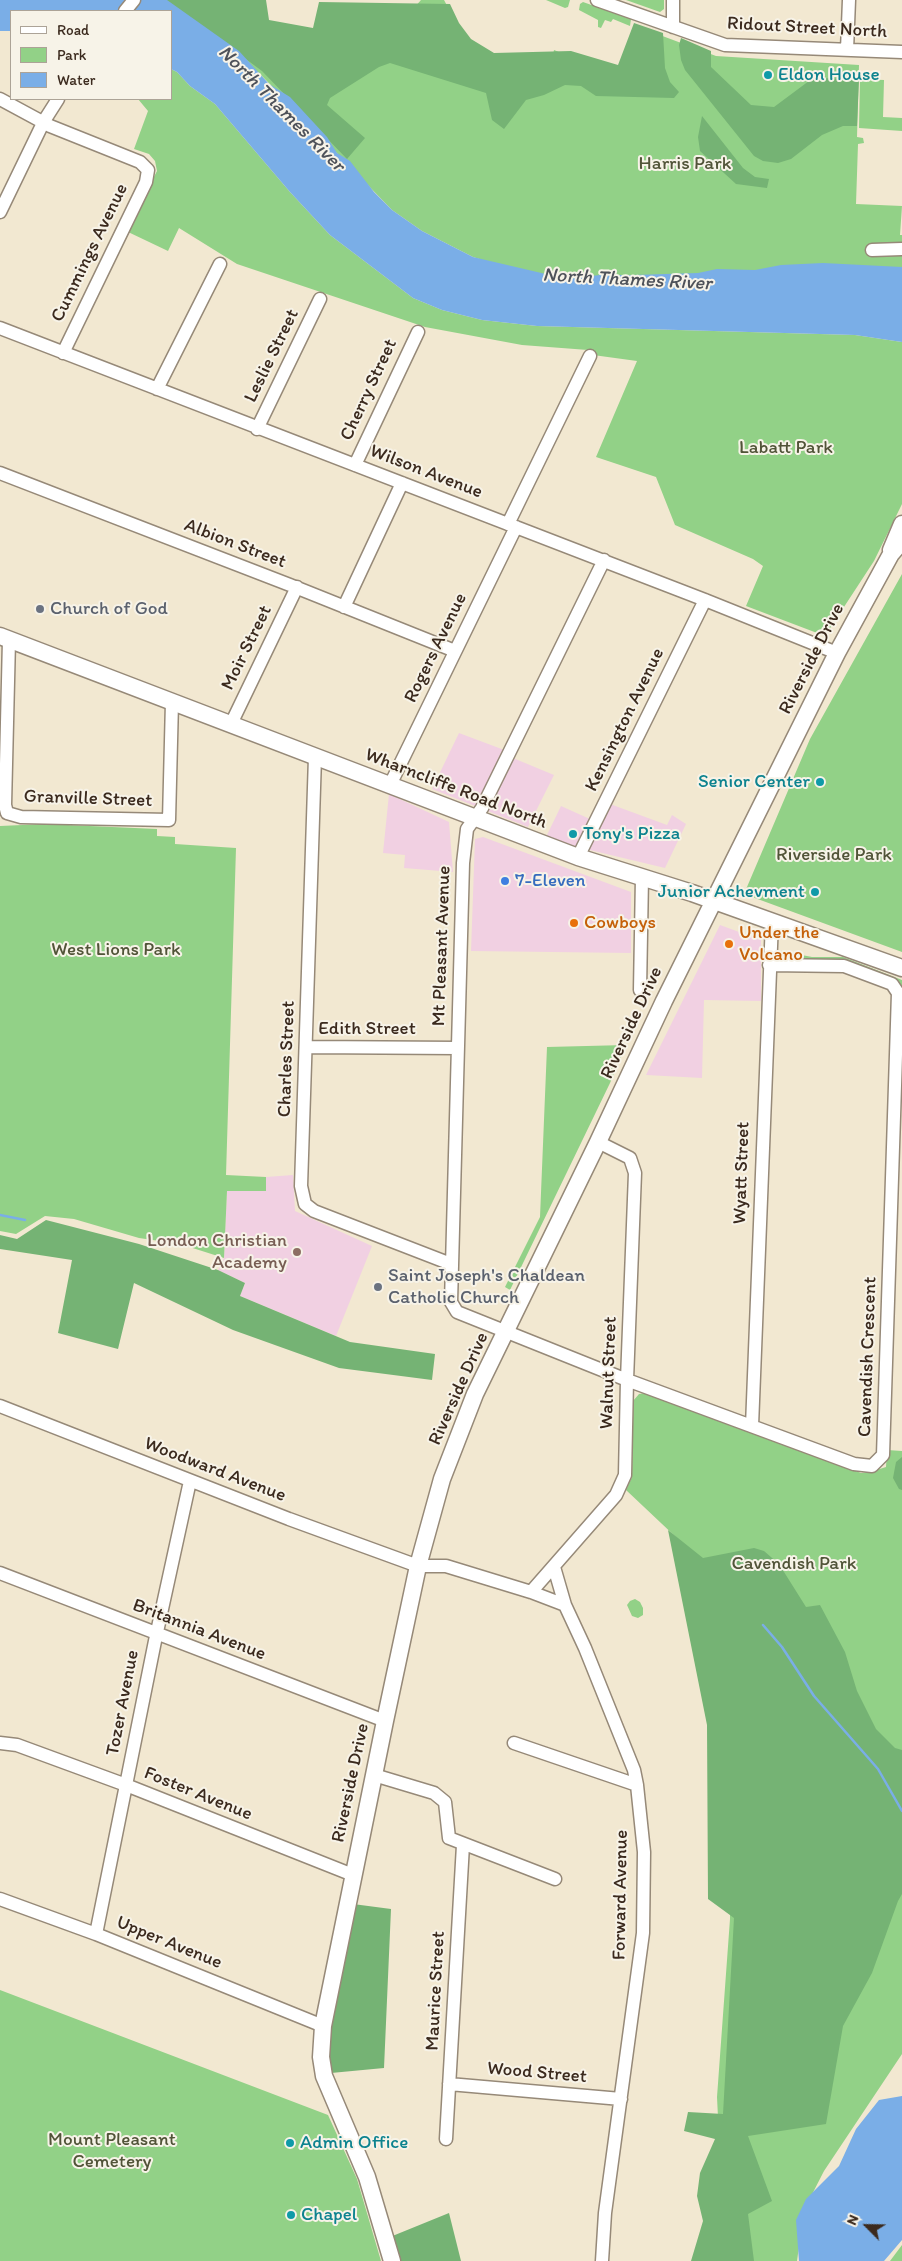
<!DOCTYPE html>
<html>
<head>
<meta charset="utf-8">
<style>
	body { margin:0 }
	#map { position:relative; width:902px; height:2261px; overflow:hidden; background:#f2e8d1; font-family:Itim,sans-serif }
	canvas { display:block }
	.legend { position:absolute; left:10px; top:10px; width:162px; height:90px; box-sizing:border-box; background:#f7f3e8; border:1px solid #aca397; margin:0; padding:6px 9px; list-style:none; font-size:15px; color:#3b2a1e }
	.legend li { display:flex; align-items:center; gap:10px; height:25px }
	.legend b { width:25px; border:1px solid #aca397 }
	.north { position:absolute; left:842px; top:2201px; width:50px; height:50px; -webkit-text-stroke:4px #f7f3e8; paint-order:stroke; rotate:293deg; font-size:14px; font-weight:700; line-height:20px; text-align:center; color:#3b2a1e }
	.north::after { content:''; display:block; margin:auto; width:18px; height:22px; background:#3b2a1e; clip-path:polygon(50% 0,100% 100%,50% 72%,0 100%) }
</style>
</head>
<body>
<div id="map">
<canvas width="902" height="2261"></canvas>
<ul class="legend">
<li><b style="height:6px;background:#fff"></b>Road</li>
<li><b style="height:14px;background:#92d187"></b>Park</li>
<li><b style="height:14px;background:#7aaee7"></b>Water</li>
</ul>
<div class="north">N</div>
</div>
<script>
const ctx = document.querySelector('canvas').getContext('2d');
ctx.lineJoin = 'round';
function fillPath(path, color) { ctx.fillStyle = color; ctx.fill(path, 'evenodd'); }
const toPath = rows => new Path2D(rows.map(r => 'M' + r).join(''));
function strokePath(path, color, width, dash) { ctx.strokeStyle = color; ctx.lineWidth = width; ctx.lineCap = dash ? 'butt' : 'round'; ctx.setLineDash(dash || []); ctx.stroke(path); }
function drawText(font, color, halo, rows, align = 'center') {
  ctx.font = font + ' Itim,sans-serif'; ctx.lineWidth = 4; ctx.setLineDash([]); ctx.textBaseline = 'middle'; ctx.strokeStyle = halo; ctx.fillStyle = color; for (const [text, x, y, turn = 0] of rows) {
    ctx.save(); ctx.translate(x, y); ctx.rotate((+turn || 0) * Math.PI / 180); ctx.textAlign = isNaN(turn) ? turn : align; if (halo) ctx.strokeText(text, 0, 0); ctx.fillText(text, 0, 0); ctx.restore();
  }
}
const built = toPath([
	[459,733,507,751,513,758,554,775,528,827,432,789],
	[389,794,449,822,453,872,404,868,405,855,383,853],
	[610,804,667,825,672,815,686,824,665,868,573,846,546,837,561,806,592,820],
	[483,837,631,892,631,953,471,951,475,839],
	[720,925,761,940,761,1001,704,1000,702,1078,646,1075],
	[293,1175,295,1211,372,1246,336,1336,240,1296,245,1283,218,1270,224,1258,227,1191,265,1191,266,1177]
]);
const green = toPath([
	[421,0,444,0,463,35,492,56,553,55,554,50,616,75,641,28,716,56,859,65,857,137,863,138,864,143,858,144,856,204,902,206,900,235,902,235,902,269,548,281,473,257,422,231,392,210,260,74,176,12,263,18,309,40,413,9],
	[546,0,570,0,568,7,565,8],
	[626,0,664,0,664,9,660,12],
	[583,2,631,19,630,26,613,19,611,22,605,20,601,28,598,27,598,20,579,10,580,4],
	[171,69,177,72,190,86,215,104,290,192,330,235,413,298,442,310,482,320,537,326,855,335,902,342,902,504,874,561,825,636,746,606,763,566,753,559,675,525,656,477,596,457,637,361,593,355,588,350,522,345,425,327,237,264,179,228,168,251,126,231,157,171,155,161,149,154,134,149,148,111,138,99,171,99],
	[860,79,884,80,883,117,902,118,902,131,859,128],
	[902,574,902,952,744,894,810,739],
	[45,824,157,829,157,836,175,837,175,844,236,848,226,1175,266,1177,266,1191,227,1191,224,1258,180,1244,139,1238,74,1219,45,1216,16,1234,0,1231,0,826],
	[781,951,812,957,843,957,902,980,902,988,897,981,845,961,780,959,777,955],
	[626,1045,610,1083,510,1290,505,1287,540,1217,547,1047],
	[645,1393,861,1473,870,1472,886,1467,887,1450,902,1451,902,2054,824,2171,804,2210,797,2261,725,2261,717,2097,730,1919,730,1807,679,1540,626,1490,632,1477,633,1401,639,1394],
	[635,1599,640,1602,643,1608,643,1615,638,1618,632,1616,627,1605,630,1601],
	[0,1990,328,2115,357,2179,381,2261,0,2261],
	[902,2245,902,2261,890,2261]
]);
const forest = toPath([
	[161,0,266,0,269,20,313,28,319,2,450,4,459,23,471,39,494,53,571,51,618,65,634,23,663,33,665,68,670,82,679,92,674,98,596,96,581,86,565,85,544,95,526,100,504,129,492,120,486,93,390,63,379,67,330,98,327,105,365,138,347,159,262,71,177,8],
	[681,38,711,51,711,67,751,105,774,107,813,78,859,79,857,126,843,126,822,135,791,159,778,163,763,161,754,156,685,70,681,60,679,45],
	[702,116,743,168,755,177,769,179,767,188,736,184,700,151,698,137],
	[46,1220,139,1244,218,1270,245,1283,240,1296,350,1342,435,1354,432,1380,339,1368,233,1330,134,1283,118,1349,58,1333,72,1260,0,1249,0,1235,17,1239],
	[902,1457,902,1490,899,1489,893,1478,896,1462],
	[668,1530,703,1558,754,1548,764,1551,779,1564,806,1607,820,1605,845,1652,857,1691,876,1729,895,1748,902,1750,902,1894,898,1901,872,1973,843,2026,826,2124,748,2136,772,2201,748,2214,754,2261,691,2261,703,2221,697,2196,700,2173,715,2139,684,2131,688,2112,723,2114,734,1918,708,1899,707,1725],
	[353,1904,391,1909,384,2068,331,2073,328,2056,330,2021],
	[449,2213,461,2261,397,2261,390,2237]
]);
const water = toPath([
	[0,0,167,0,239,51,269,84,290,97,327,137,337,153,350,161,374,192,392,210,422,231,473,257,567,279,600,275,633,275,698,273,717,269,755,270,781,265,823,263,902,267,902,342,855,335,537,326,482,320,442,310,413,298,330,235,290,192,215,104,190,86,177,72,171,69,171,11,11,11,11,31,0,31],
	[902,2096,902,2240,884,2261,799,2261,796,2220,806,2199,839,2166,856,2129,879,2100]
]);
const stream = toPath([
	[0,1215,25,1220],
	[763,1625,782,1647,814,1696,878,1769,902,1811]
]);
const minor = toPath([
	[597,0,725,45,902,52],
	[125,11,134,0],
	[673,27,673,0],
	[847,50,849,0],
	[0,99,50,126,140,162,148,170,146,182,63,353],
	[0,212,44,121,58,99],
	[872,250,902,249],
	[0,328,705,600,837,653],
	[157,389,220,264],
	[257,429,320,299],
	[355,465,418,332],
	[0,473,290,585,455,651],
	[508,524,590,356],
	[604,560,482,808,467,829,463,863,451,1302,457,1312,627,1380,854,1464,872,1466,883,1455,898,993,892,984,844,966,769,965],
	[344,607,402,483],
	[9,640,5,805,7,813,21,817,169,820,172,702],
	[231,724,297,587],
	[315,757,301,1186,305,1204,314,1211,451,1264],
	[390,785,516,527],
	[578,857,705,600],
	[640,990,642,877],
	[307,1047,458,1048],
	[0,1406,289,1519,418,1566,446,1566,531,1592,565,1605,585,1648,634,1770,637,1785,644,1852,643,1933,605,2213,602,2261],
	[752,1426,772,921],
	[554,1567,565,1605],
	[0,1573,385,1721],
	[531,1592,616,1495,625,1475,627,1380,635,1173,630,1158,598,1142],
	[0,1743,17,1745,126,1785,353,1875],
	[514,1743,637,1785],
	[374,1775,434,1793,445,1802,449,1838,555,1879],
	[0,1899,96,1934,323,2026],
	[96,1934,155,1641,190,1481],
	[449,2084,621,2099],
	[446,2139,463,1845]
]);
const major = toPath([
	[891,550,902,524],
	[0,636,578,857,692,893,902,968],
	[392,2261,367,2177,324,2076,321,2057,323,2026,385,1721,418,1566,442,1479,475,1394,598,1142,664,1001,837,653,891,554,902,541]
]);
const markers = [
	[768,75,5,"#0f9aa8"],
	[40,609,5,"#6b7280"],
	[820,782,5,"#0f9aa8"],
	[573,834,5,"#0f9aa8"],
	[505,881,5,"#3f7fe0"],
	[815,892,5,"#0f9aa8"],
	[574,923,5,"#e8710a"],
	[729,944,5,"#e8710a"],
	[297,1252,5,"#8d6e63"],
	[378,1287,5,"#6b7280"],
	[290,2143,5,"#0f9aa8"],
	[291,2215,5,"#0f9aa8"]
];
const streetNames = [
	["Ridout Street North",807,28,3],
	["Cummings Avenue",90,253,-64],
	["Leslie Street",272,356,-64],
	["Cherry Street",369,390,-65],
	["Wilson Avenue",426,472,21],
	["Albion Street",235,544,21],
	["Moir Street",247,648,-64],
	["Rogers Avenue",436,648,-64],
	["Riverside Drive",812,659,-63],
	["Kensington Avenue",625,720,-64],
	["Wharncliffe Road North",456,789,21],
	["Granville Street",88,799,2],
	["Mt Pleasant Avenue",442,946,-88],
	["Riverside Drive",632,1023,-65],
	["Edith Street",367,1029],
	["Charles Street",287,1059,-88],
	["Wyatt Street",742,1173,-88],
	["Cavendish Crescent",868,1357,-88],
	["Walnut Street",609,1373,-88],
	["Riverside Drive",459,1389,-66],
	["Woodward Avenue",215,1470,21],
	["Britannia Avenue",199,1630,21],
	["Tozer Avenue",123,1703,-79],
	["Riverside Drive",351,1783,-78],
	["Foster Avenue",198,1794,22],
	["Forward Avenue",621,1895,-89],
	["Upper Avenue",169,1943,22],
	["Maurice Street",436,1991,-87],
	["Wood Street",537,2073,5]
];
const cultureNames = [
	["Eldon House",778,75],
	["Senior Center",810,782,"right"],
	["Tony's Pizza",583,834],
	["Junior Achevment",805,892,"right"],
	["Admin Office",300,2143],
	["Chapel",301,2215]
];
const parkNames = [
	["Harris Park",685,164],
	["Labatt Park",786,448],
	["Riverside Park",834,855],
	["West Lions Park",116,950],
	["Cavendish Park",794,1564],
	["Mount Pleasant",112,2140],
	["Cemetery",112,2162]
];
const worshipNames = [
	["Church of God",50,609],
	["Saint Joseph's Chaldean",388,1276],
	["Catholic Church",388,1298]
];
const shopNames = [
	["7-Eleven",515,881]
];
const foodNames = [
	["Cowboys",584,923],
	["Under the",739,933],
	["Volcano",739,955]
];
const educationNames = [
	["London Christian",287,1241],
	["Academy",287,1263]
];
const waterNames = [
	["North Thames River",281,109,45],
	["North Thames River",627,280,3]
];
fillPath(built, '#f1d0e2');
fillPath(green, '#92d187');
fillPath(forest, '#75b374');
fillPath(water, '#7aaee7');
strokePath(stream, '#7aaee7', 2.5);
strokePath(minor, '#968978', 15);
strokePath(major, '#968978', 19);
strokePath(minor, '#fff', 12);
strokePath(major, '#fff', 16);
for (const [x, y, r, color] of markers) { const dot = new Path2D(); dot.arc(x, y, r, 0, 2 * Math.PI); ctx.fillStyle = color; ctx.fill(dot); strokePath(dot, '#f7f3e8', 2); }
drawText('19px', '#3b2a1e', '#f7f3e8', streetNames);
drawText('19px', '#0d838f', '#f7f3e8', cultureNames, 'left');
drawText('19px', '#515438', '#f7f3e8', parkNames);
drawText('19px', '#5b616d', '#f7f3e8', worshipNames, 'left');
drawText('19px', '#366cbe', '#f7f3e8', shopNames, 'left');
drawText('19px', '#c56008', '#f7f3e8', foodNames, 'left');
drawText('19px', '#785e54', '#f7f3e8', educationNames, 'right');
drawText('italic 20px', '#4e525a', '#f7f3e8', waterNames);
</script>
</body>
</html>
